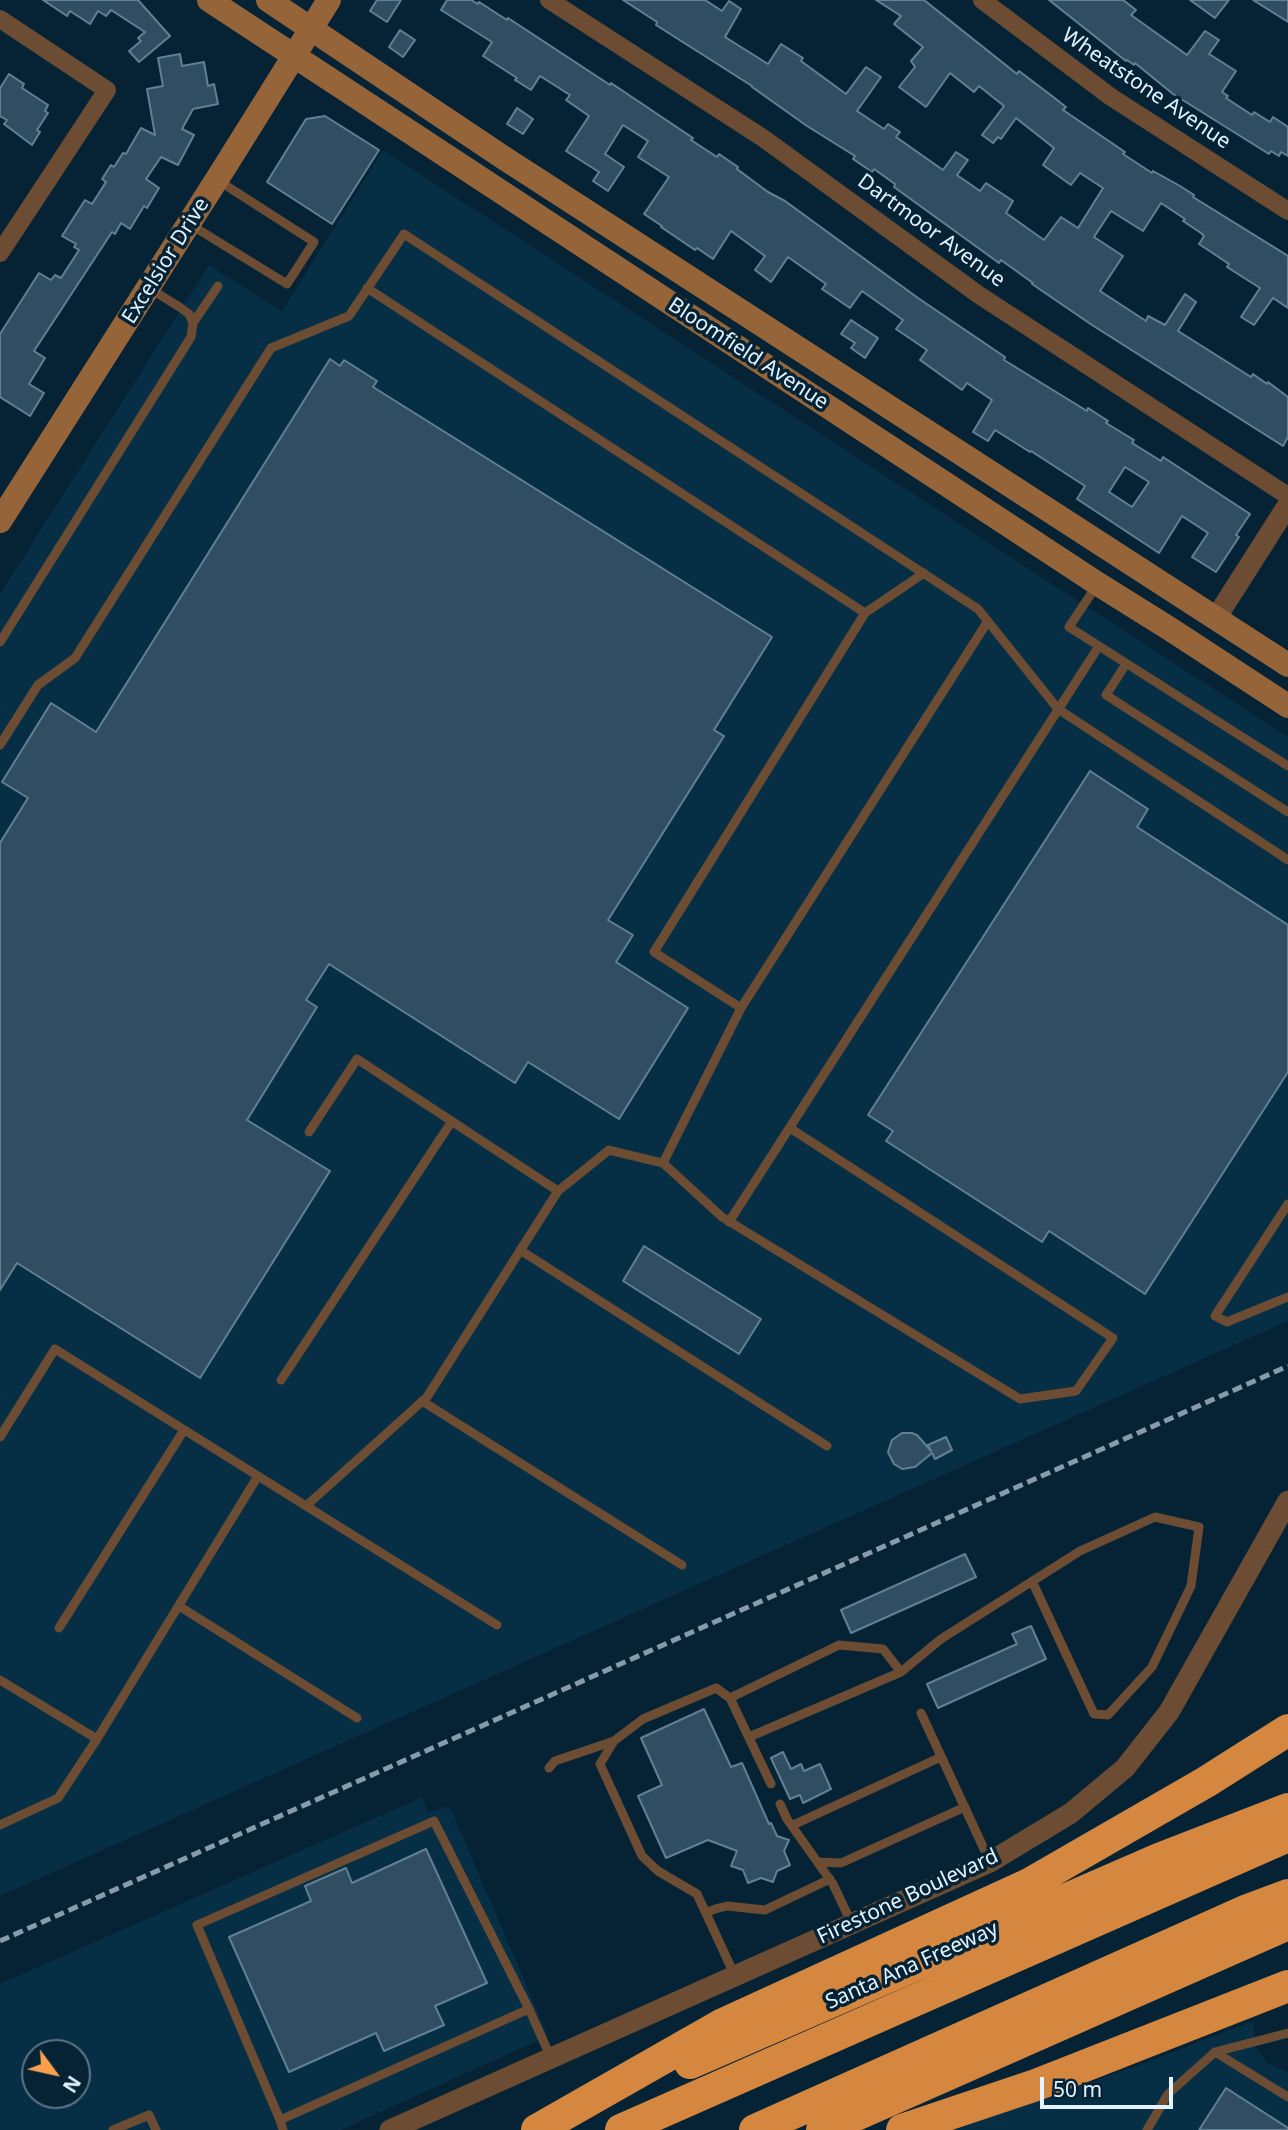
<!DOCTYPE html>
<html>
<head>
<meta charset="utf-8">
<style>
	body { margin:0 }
	#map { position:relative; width:1288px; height:2130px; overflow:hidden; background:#052335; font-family:"Noto Sans",sans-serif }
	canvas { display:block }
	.north { position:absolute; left:21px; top:2039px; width:70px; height:70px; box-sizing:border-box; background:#052335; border:2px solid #5d7686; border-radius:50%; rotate:123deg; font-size:19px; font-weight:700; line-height:28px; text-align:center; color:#e2f3ff }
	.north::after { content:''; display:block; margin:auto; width:24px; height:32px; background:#fa9f4e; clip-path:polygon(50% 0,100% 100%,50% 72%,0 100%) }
	.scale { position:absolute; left:1040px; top:2077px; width:133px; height:32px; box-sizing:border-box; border:4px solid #e2f3ff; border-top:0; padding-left:9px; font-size:21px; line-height:24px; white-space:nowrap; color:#e2f3ff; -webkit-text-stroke:5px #052335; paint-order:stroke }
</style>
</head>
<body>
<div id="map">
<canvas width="1288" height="2130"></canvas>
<div class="north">N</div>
<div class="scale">50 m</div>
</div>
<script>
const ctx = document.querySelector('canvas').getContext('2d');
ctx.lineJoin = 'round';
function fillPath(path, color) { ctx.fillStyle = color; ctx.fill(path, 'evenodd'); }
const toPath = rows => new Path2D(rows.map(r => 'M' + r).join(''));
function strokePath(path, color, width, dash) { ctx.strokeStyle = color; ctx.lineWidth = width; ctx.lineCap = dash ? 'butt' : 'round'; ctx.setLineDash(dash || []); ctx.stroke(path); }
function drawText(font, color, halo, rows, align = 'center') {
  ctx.font = font + ' "Noto Sans",sans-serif'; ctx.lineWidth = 7; ctx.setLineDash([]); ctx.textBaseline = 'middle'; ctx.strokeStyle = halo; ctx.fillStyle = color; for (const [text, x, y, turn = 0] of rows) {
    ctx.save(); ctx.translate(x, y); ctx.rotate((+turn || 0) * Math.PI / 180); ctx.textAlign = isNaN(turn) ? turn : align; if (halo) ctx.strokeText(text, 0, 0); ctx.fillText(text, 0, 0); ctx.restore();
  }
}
const built = toPath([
	[383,150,1288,737,1288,1321,0,1896,0,594,209,265,282,311],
	[422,1797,428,1813,450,1806,548,2036,341,2130,0,2130,0,1984],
	[35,2053,77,2053,77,2095,35,2095],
	[1253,2021,1256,2047,1267,2063,1288,2072,1288,2130,954,2130,1142,2064]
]);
const building = toPath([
	[43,0,138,0,170,36,139,62,129,51,141,41,138,38,145,32,111,10,106,16,98,11,90,24,70,11,67,16,43,0],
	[377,0,401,0,387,22,370,11,377,0],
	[447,0,471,0,478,4,479,2,507,20,508,18,610,85,611,83,693,138,691,140,717,157,719,154,738,167,737,169,768,192,785,201,918,298,1005,357,1004,360,1087,411,1088,408,1108,421,1106,423,1134,440,1132,443,1161,461,1163,457,1250,514,1236,535,1239,537,1216,572,1192,557,1208,533,1182,516,1159,553,1077,499,1085,486,1031,451,1030,452,995,430,988,441,973,432,992,400,967,383,962,390,920,360,927,350,896,329,903,320,862,291,850,308,822,289,826,284,788,257,771,282,755,270,765,256,731,231,713,259,697,248,695,250,661,227,662,226,644,214,669,177,638,157,648,141,623,125,605,154,624,167,608,191,593,181,599,172,566,151,589,116,566,100,570,95,540,76,531,90,515,80,517,78,483,56,492,42,441,10,447,0],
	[1125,467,1149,482,1132,507,1109,492,1125,467],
	[623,0,705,0,722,11,729,1,741,9,725,37,768,64,781,44,803,58,801,61,846,94,866,67,881,77,857,111,884,129,888,124,900,132,896,137,943,170,956,152,968,160,957,175,980,191,986,183,1013,201,1006,213,1044,240,1061,217,1078,228,1103,188,1080,173,1071,185,1043,165,1054,148,1016,118,1001,139,998,137,993,143,982,135,1004,106,979,86,974,92,950,73,926,107,899,87,915,67,911,61,923,47,894,24,901,16,876,0,924,0,1017,74,1019,71,1052,96,1066,107,1063,110,1125,152,1123,154,1152,173,1153,171,1180,186,1194,195,1193,197,1288,256,1288,308,1273,298,1254,325,1241,317,1260,288,1227,267,1229,264,1199,244,1204,236,1201,233,1183,221,1185,219,1161,203,1143,231,1111,211,1094,237,1123,256,1100,291,1146,321,1148,316,1165,325,1185,294,1196,302,1178,331,1251,377,1253,374,1267,384,1268,382,1288,397,1288,437,1283,446,1092,325,1032,284,1033,283,1001,260,999,263,894,187,895,184,874,169,872,172,853,159,855,156,807,126,752,87,752,86,656,25,657,22,623,0],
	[1049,0,1123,0,1136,10,1131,15,1187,55,1205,31,1219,40,1209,54,1236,71,1222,92,1228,96,1226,98,1252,115,1254,112,1270,122,1273,117,1288,127,1288,156,1281,152,1279,156,1271,151,1269,154,1173,94,1135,63,1134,65,1127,60,1126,61,1049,0],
	[1190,0,1229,0,1215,18,1190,0],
	[1253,0,1288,0,1288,22,1253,0],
	[400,30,415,40,403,57,389,47,400,30],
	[180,54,182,66,204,62,208,86,214,84,218,104,193,109,182,129,194,135,178,165,161,157,146,179,159,188,147,208,144,206,130,229,121,223,115,234,112,232,34,351,45,358,29,384,44,393,30,416,0,397,0,334,39,273,51,280,55,275,61,278,79,250,74,247,76,244,62,236,85,200,92,204,106,182,102,179,111,165,114,167,123,153,126,154,141,128,155,135,147,89,163,86,158,58,180,54],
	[9,74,24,84,22,88,48,105,45,111,48,113,37,130,40,132,32,145,4,124,7,120,0,116,0,88,9,74],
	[517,108,533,119,523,134,507,124,517,108],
	[325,116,379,150,332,224,267,182,306,119,325,116],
	[851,320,878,338,865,358,851,348,855,343,841,334,851,320],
	[330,359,340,366,344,360,377,381,373,387,772,637,714,730,724,736,608,920,633,935,616,962,688,1008,619,1119,528,1062,515,1083,329,964,306,1000,317,1007,247,1120,330,1171,200,1378,17,1263,0,1290,0,843,28,798,2,782,51,703,96,732,330,359],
	[1090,771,1148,809,1137,827,1288,925,1288,1072,1145,1294,1049,1231,1042,1242,886,1141,893,1131,868,1115,1090,771],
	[644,1246,761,1319,739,1354,623,1281,644,1246],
	[902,1433,912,1433,917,1435,931,1451,928,1445,946,1437,952,1450,935,1459,932,1453,915,1467,902,1469,894,1464,888,1452,892,1440,902,1433],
	[965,1554,976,1577,851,1633,841,1610,965,1554],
	[1031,1626,1046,1659,938,1708,927,1684,1017,1644,1012,1634,1031,1626],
	[704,1709,731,1767,742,1763,769,1824,771,1823,777,1836,789,1840,784,1851,790,1865,777,1871,773,1882,761,1878,748,1883,743,1870,731,1866,737,1851,708,1840,666,1858,638,1796,662,1785,641,1738,704,1709],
	[783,1752,791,1769,801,1764,804,1771,820,1764,831,1789,803,1803,800,1795,790,1799,771,1758,783,1752],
	[426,1849,487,1983,435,2006,444,2025,384,2051,376,2033,289,2072,229,1937,311,1901,305,1886,346,1868,352,1883,426,1849],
	[1226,2088,1288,2128,1288,2130,1199,2130,1226,2088]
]);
const service = toPath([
	[191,225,287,284,314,242,219,181],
	[149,288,181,308,189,314,193,323],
	[367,288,865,613],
	[1097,585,1069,627,1288,766],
	[0,642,191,337,193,323,218,286],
	[1126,664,1106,695,1288,812],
	[0,745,38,685,75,658,271,348,349,316,404,234,978,609,1058,709,1288,860],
	[741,1008,654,952,865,613,924,573],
	[309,1132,357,1059,558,1191],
	[663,1163,741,1008,988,621],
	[1288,1204,1215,1316,1227,1322,1288,1297],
	[729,1222,1099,646],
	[520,1250,827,1446],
	[281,1380,452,1121],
	[422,1401,682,1565],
	[0,1437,55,1349,258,1476,97,1739,0,1680],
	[258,1476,497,1625],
	[306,1506,427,1397,558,1191,609,1150,663,1163,722,1217,1020,1399,1076,1391,1113,1338,790,1128],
	[179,1606,357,1718],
	[59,1628,184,1430],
	[730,1698,839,1645,883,1649,901,1672],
	[921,1713,990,1862],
	[749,1737,901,1672,941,1639,1080,1551,1155,1517,1199,1527,1191,1586,1152,1667,1108,1715,1094,1714,1032,1581],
	[549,1768,555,1761,614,1741],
	[780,1804,787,1819,833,1884,851,1922],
	[0,1825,58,1798,97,1739],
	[793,1825,941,1757],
	[818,1862,841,1863,965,1807],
	[706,1913,715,1909,727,1906,765,1910,830,1879],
	[735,1976,697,1894,658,1871,642,1856,600,1764,614,1741,643,1719,716,1688,730,1698,771,1784],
	[1215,2052,1288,2097],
	[280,2120,197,1925,434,1821,529,2009],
	[113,2130,149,2115,156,2130],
	[283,2130,280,2120,529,2009,551,2058],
	[1147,2130,1168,2094,1215,2052,1288,2033]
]);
const minor = toPath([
	[549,0,763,138,979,295,1288,496],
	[982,0,1111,97,1288,211],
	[0,19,107,90,0,253]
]);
const tertiary = toPath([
	[1216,618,1288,505],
	[390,2130,990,1862,1071,1813,1125,1768,1169,1712,1288,1501]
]);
const secondary = toPath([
	[209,0,1098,584,1170,629,1288,706],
	[268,0,504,158,1288,665],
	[0,521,226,165,329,0]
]);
const motorway = toPath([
	[690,2063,1159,1859,1288,1809],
	[537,2130,723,2024,1029,1884,1206,1782,1288,1730],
	[621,2130,1288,1836],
	[755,2130,1245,1911,1288,1895],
	[822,2130,1288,1924],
	[902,2130,1036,2085,1288,1986]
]);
const rail = toPath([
	[0,1941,1288,1366]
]);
const streetNames = [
	["Wheatstone Avenue",1146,89,34],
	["Dartmoor Avenue",931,231,36],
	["Excelsior Drive",166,261,-58],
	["Bloomfield Avenue",748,354,33],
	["Firestone Boulevard",908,1897,-25],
	["Santa Ana Freeway",912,1966,-24]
];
fillPath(built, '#062e44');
fillPath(building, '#304d61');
strokePath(building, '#618096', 2);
strokePath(service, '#6c4c32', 9);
strokePath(minor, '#6c4c32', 18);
strokePath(tertiary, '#6c4c32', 21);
strokePath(secondary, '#966439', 24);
strokePath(motorway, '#d58740', 32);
strokePath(rail, '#869cab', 5, [10, 5]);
drawText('21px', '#e2f3ff', '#052335', streetNames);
</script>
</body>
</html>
